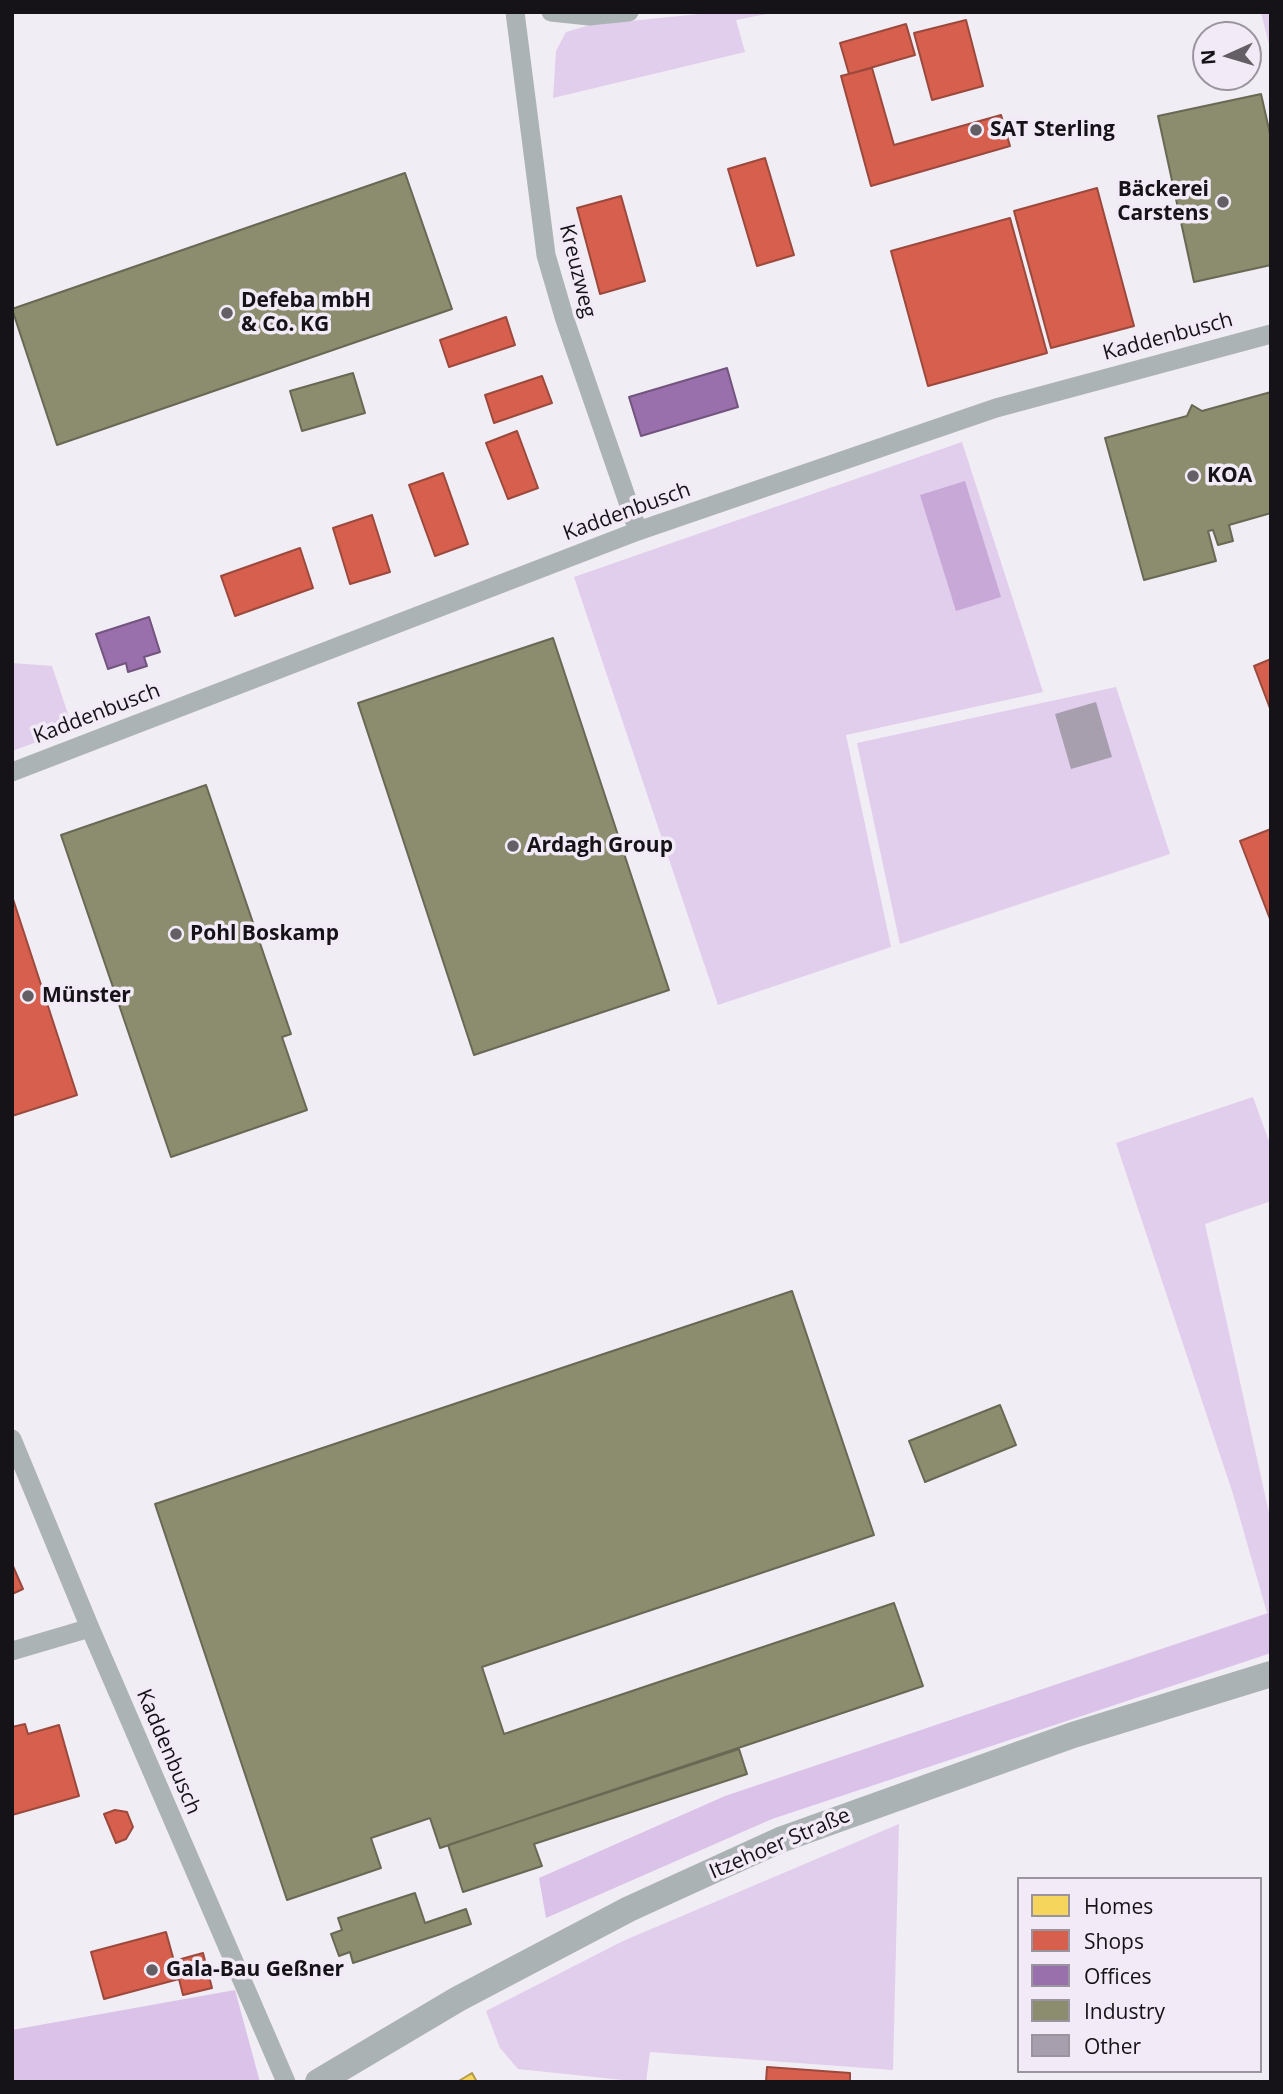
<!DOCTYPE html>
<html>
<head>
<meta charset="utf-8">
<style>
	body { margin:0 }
	#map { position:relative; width:1283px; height:2094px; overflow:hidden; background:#f1edf4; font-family:"Open Sans",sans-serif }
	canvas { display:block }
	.frame { position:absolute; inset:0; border:14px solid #161318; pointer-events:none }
	.legend { position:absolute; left:1017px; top:1877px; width:245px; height:196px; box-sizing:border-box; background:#f2eaf7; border:2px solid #9a949e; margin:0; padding:9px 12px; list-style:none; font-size:21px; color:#161318 }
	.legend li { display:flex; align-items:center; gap:14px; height:35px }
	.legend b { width:35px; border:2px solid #9a949e }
	.north { position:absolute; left:1192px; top:21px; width:70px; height:70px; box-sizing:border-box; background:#f2eaf7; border:2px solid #9a949e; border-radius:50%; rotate:266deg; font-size:19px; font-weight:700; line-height:28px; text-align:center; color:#161318 }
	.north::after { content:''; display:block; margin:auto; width:24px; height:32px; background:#635f65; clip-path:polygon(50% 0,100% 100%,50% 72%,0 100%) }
</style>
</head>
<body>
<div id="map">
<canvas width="1283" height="2094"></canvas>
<div class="frame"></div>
<ul class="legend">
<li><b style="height:19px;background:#f6d55c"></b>Homes</li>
<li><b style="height:19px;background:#d6604d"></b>Shops</li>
<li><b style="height:19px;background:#9970ab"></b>Offices</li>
<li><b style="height:19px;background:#8c8c6e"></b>Industry</li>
<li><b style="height:19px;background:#a89fae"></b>Other</li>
</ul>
<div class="north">N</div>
</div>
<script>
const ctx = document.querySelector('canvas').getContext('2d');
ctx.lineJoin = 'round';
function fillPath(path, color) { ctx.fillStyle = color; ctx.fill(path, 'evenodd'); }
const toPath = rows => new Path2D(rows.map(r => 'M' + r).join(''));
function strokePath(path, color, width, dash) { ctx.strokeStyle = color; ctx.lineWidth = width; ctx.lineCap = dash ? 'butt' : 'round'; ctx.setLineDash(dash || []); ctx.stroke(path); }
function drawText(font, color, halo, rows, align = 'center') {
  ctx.font = font + ' "Open Sans",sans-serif'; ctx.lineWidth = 7; ctx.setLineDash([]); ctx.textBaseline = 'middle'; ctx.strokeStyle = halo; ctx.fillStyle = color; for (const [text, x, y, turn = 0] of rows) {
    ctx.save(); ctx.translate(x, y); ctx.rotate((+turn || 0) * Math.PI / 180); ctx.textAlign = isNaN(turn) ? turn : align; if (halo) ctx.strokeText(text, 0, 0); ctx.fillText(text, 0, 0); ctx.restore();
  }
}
const green = toPath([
	[719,12,777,12,736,20,745,52,553,98,556,51,566,32,590,25],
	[1261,12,1271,12,1271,53],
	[962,442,1043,692,846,735,891,947,718,1005,574,577],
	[12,663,52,666,73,729,12,751],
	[1116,687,1170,854,900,944,857,743],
	[1253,1097,1271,1147,1271,1201,1205,1224,1271,1522,1271,1612,1267,1613,1233,1494,1116,1143],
	[899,1824,893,2070,650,2052,646,2082,642,2082,518,2069,500,2048,486,2011,623,1941]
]);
const forest = toPath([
	[1271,1612,1271,1653,772,1819,546,1918,539,1878,725,1796],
	[235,1990,260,2082,12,2082,12,2030]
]);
const water = toPath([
	[965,481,1001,597,956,611,920,495]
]);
const homes = toPath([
	[472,2073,477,2082,457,2082,472,2073]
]);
const shops = toPath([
	[966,20,983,86,932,100,914,33,966,20],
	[906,24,915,55,849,74,840,43,906,24],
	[872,68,894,145,1001,115,1010,146,871,186,841,76,872,68],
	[765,158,794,255,757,266,728,169,765,158],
	[1097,188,1134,326,1051,348,1014,211,1097,188],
	[621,196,645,281,600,294,577,208,621,196],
	[1010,218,1047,353,928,386,891,251,1010,218],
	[506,317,515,345,449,367,440,340,506,317],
	[542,376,552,403,494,423,485,395,542,376],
	[517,431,538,488,508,499,486,443,517,431],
	[443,473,468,544,435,556,409,485,443,473],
	[372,515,390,572,350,584,333,528,372,515],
	[300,548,313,588,235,616,221,576,300,548],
	[1271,659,1271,711,1254,666,1271,659],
	[1271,829,1271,918,1270,919,1240,841,1271,829],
	[12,896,77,1095,12,1116,12,896],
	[12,1564,23,1589,12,1594,12,1564],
	[25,1724,28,1734,59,1725,79,1796,12,1815,12,1727,25,1724],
	[115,1810,127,1812,133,1827,126,1839,116,1843,104,1814,115,1810],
	[166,1932,174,1961,203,1953,212,1988,183,1995,179,1979,104,1999,91,1952,166,1932],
	[767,2067,850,2073,850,2082,766,2082,767,2067]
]);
const offices = toPath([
	[727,368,738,407,641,436,629,397,727,368],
	[149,617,160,652,144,657,147,666,128,672,126,663,108,669,96,634,149,617]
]);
const industry = toPath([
	[1261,94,1271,138,1271,265,1194,282,1158,116,1261,94],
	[405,173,452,309,57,445,12,309,405,173],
	[353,373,365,413,302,431,290,391,353,373],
	[1271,392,1271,513,1229,525,1233,541,1218,545,1213,530,1208,531,1216,561,1144,580,1105,438,1187,416,1192,405,1202,411,1271,392],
	[553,638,669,990,474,1055,358,703,553,638],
	[206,785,291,1034,282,1037,307,1110,171,1157,61,835,206,785],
	[792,1291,874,1535,482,1667,504,1734,894,1603,923,1686,440,1848,430,1818,371,1838,381,1868,287,1900,155,1504,792,1291],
	[1000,1405,1016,1445,925,1482,909,1441,1000,1405],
	[739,1749,747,1774,534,1844,542,1866,463,1892,448,1845,739,1749],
	[415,1893,425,1923,466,1909,471,1924,353,1963,350,1952,339,1956,331,1934,342,1930,338,1918,415,1893]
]);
const building = toPath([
	[1096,702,1112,757,1071,769,1055,714]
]);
const street = toPath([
	[515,12,546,255,565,320,638,531],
	[551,12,589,16,629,12],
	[12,772,638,531,996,408,1271,334],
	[12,1439,90,1628,286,2082],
	[12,1651,90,1628]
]);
const secondary = toPath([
	[318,2082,458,1999,629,1909,780,1840,1073,1735,1271,1674]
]);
const markers = [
	[976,130,7,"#635f65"],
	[1223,202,7,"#635f65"],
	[227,313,7,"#635f65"],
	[1193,476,7,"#635f65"],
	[513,846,7,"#635f65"],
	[176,934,7,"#635f65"],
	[28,996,7,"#635f65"],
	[152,1970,7,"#635f65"]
];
const poiNames = [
	["SAT Sterling",990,130],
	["Bäckerei",1209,190,"right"],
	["Carstens",1209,214,"right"],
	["Defeba mbH",241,301],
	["& Co. KG",241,325],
	["KOA",1207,476],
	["Ardagh Group",527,846],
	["Pohl Boskamp",190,934],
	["Münster",42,996],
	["Gala-Bau Geßner",166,1970]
];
const streetNames = [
	["Kreuzweg",577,271,76],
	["Kaddenbusch",1168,337,-15],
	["Kaddenbusch",627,512,-20],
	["Kaddenbusch",97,714,-21],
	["Kaddenbusch",168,1752,67],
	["Itzehoer Straße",780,1844,-23]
];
fillPath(green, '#e1cdec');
fillPath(forest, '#dbc2e8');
fillPath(water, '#c7a8d7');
fillPath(homes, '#f6d55c');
strokePath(homes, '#b39b48', 2);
fillPath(shops, '#d6604d');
strokePath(shops, '#9c493d', 2);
fillPath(offices, '#9970ab');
strokePath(offices, '#72547f', 2);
fillPath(industry, '#8c8c6e');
strokePath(industry, '#696854', 2);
fillPath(building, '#a89fae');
strokePath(street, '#acb3b4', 19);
strokePath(secondary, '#aab2b3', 26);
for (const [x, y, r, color] of markers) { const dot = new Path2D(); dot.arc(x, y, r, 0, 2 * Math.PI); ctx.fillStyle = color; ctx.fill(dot); strokePath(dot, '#f2eaf7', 2.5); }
drawText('bold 21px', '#161318', '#f2eaf7', poiNames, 'left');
drawText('21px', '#161318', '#f2eaf7', streetNames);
</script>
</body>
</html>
